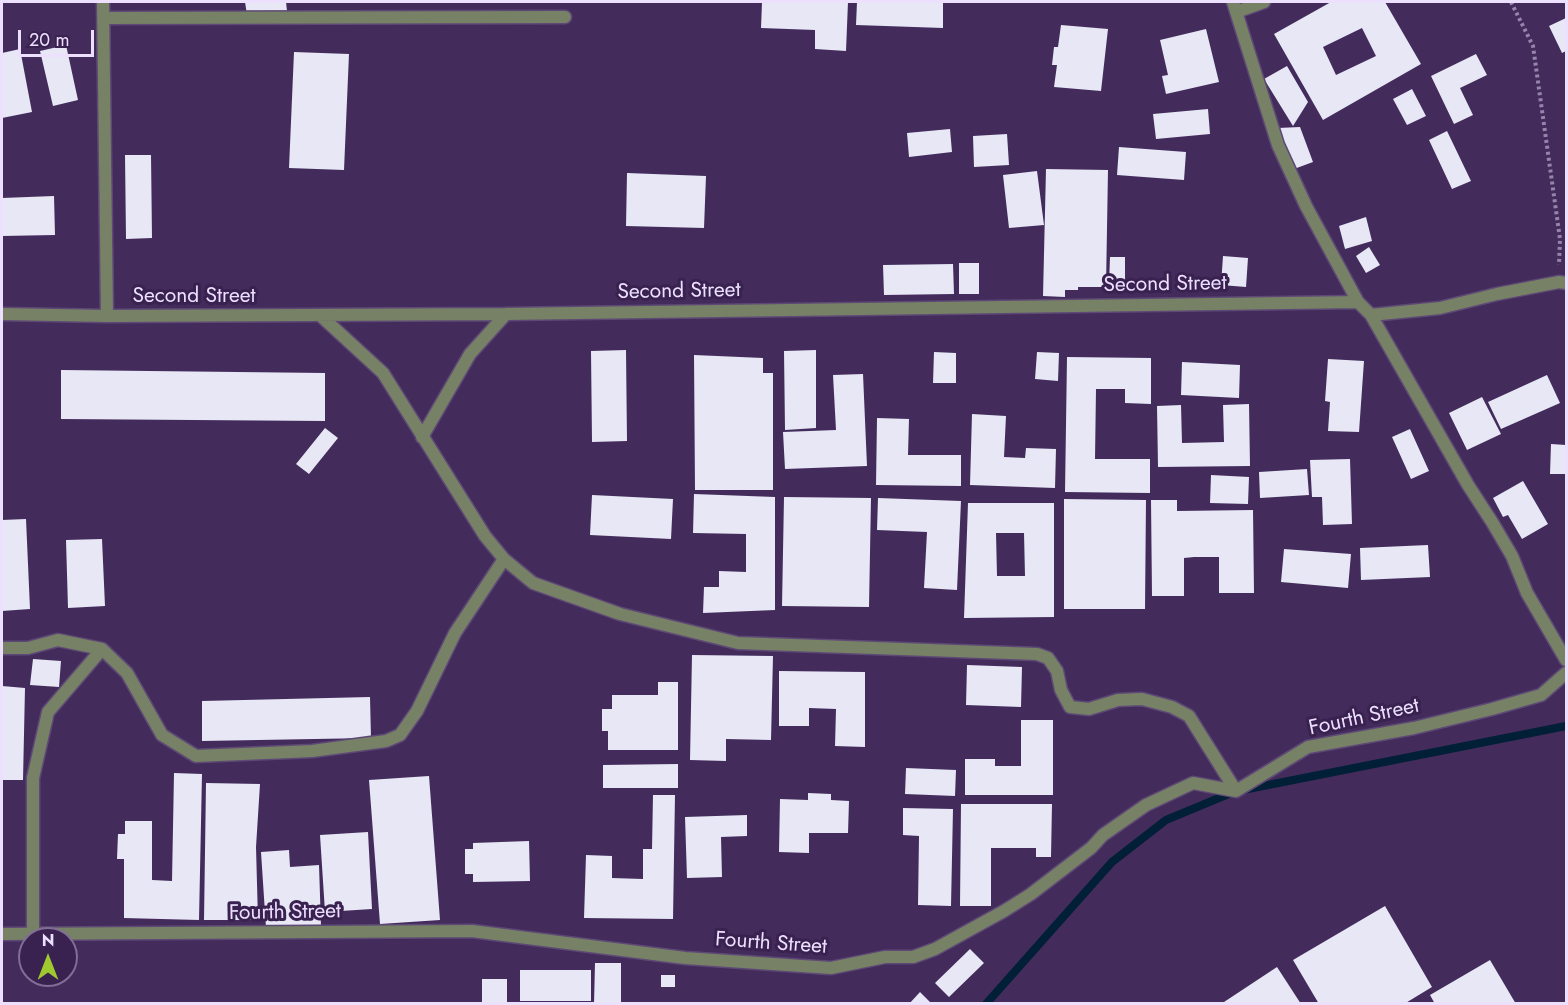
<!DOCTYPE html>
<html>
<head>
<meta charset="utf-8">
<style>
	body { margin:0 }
	#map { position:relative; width:1568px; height:1005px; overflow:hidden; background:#432c5c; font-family:Jost,sans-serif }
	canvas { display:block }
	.frame { position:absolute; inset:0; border:3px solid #ece0fe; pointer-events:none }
	.north { position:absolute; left:18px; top:927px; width:60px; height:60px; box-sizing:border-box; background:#392150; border:2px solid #816d96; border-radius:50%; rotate:0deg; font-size:16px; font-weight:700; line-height:24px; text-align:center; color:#ece0fe }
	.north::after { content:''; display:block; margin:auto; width:21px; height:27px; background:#9eca2f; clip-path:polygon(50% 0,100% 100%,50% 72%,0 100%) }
	.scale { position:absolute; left:18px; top:30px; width:76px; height:27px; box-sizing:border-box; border:3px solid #ece0fe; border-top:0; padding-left:8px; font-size:18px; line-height:21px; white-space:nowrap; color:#ece0fe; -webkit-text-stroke:4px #392150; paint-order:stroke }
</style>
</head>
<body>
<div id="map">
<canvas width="1568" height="1005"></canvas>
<div class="frame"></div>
<div class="north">N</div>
<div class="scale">20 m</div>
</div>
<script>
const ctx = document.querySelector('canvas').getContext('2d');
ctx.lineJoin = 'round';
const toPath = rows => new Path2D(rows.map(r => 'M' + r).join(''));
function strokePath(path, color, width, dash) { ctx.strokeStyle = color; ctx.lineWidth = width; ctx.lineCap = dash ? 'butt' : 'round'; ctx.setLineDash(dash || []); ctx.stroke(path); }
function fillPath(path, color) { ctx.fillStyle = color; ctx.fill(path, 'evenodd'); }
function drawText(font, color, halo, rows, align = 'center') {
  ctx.font = font + ' Jost,sans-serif'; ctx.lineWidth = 6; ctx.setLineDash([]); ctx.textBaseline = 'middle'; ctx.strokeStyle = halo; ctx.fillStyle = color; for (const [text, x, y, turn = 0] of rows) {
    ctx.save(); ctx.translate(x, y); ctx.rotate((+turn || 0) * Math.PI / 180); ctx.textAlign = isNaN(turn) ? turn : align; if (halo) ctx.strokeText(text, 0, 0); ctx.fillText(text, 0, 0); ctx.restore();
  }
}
const stream = toPath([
	[1243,790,1566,726],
	[986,1004,1112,862,1166,820,1231,793]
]);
const building = toPath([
	[245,2,286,2,287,11,247,15],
	[762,2,848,2,846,51,815,49,815,30,761,28],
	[857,2,943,2,943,28,856,25],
	[1331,2,1385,2,1421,64,1323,120,1274,34],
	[1362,28,1376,56,1336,75,1323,47],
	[1566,18,1566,51,1562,53,1549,26],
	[1061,25,1108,29,1101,91,1054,87,1057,65,1052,65,1054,47,1058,47],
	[1206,29,1219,82,1166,94,1162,76,1168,75,1160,40],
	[66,45,78,100,53,106,40,51],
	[20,49,32,112,2,118,2,53],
	[294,52,349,54,344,170,289,168],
	[1476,54,1487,75,1460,88,1473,115,1454,124,1431,76],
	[1287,66,1308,102,1293,126,1264,79],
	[1412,89,1426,116,1407,125,1393,99],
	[1208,109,1210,134,1156,139,1153,114],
	[1300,127,1313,162,1294,169,1278,128],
	[950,129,952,152,909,157,907,133],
	[1447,131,1471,181,1452,189,1429,140],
	[1007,134,1009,165,974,167,973,136],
	[1119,147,1186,152,1184,180,1117,175],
	[125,155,151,155,152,238,126,239],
	[1046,169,1108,170,1106,287,1078,287,1078,290,1065,290,1065,297,1043,296],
	[1037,171,1044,225,1009,228,1003,175],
	[627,173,706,176,704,228,626,226],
	[54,196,55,235,2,236,2,198],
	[1366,217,1372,241,1345,249,1339,226],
	[1369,247,1380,265,1366,273,1356,256],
	[1223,256,1248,258,1246,287,1221,285],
	[1110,257,1125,257,1125,285,1109,285],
	[959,263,979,263,979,294,959,294],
	[953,264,954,294,884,295,883,265],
	[626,350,627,441,592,442,591,351],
	[816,350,816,428,785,430,784,351],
	[934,352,956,353,956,383,933,383],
	[1037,352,1059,353,1058,381,1035,379],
	[694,355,763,358,763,373,773,373,773,490,695,490],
	[1067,357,1151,358,1151,404,1125,403,1125,389,1096,389,1095,459,1150,459,1150,493,1065,492],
	[1328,359,1364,361,1359,432,1328,431,1330,402,1325,401],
	[1182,362,1240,365,1239,398,1181,395],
	[61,370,325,373,325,421,61,419],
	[863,374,867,466,785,469,783,432,836,430,833,375],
	[1547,375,1560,403,1501,429,1488,402],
	[1482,397,1501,434,1467,450,1449,413],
	[1249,404,1250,466,1158,467,1157,406,1181,405,1182,443,1224,442,1223,405],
	[972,414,1006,416,1004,457,1025,458,1026,448,1056,449,1055,488,970,485],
	[877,418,909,419,908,455,961,455,961,486,876,485],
	[325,428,338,438,309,474,296,464],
	[1410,429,1429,471,1411,479,1392,437],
	[1551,444,1566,445,1566,474,1550,474],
	[1350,459,1352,524,1323,525,1322,497,1312,497,1310,460],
	[1307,469,1309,495,1260,498,1259,472],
	[1211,475,1249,477,1248,504,1210,503],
	[1523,481,1548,524,1522,539,1508,515,1503,517,1493,498],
	[694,494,775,497,775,610,703,613,704,587,719,587,719,571,746,572,746,534,693,533],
	[592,495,673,499,671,539,590,535],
	[784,497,871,498,869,607,782,606],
	[878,498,961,501,957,590,924,588,927,532,877,530],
	[1064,499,1146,500,1145,609,1064,609],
	[1151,500,1177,500,1177,511,1253,510,1254,593,1219,593,1219,557,1194,557,1184,558,1184,596,1152,596],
	[968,503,1054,503,1054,617,964,618],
	[996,533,1024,533,1025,576,997,576],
	[26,519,30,609,2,611,2,520],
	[102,539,105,606,68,608,66,540],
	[1428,545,1430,577,1361,580,1360,548],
	[1284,549,1351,554,1348,588,1281,582],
	[692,655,773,656,771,740,726,739,726,761,690,760],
	[33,659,61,661,59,687,30,685],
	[967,665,1022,667,1021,707,966,705],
	[779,671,865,672,865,747,835,746,836,709,809,708,809,726,779,726],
	[658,682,678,682,678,750,608,750,608,731,602,731,602,709,612,709,612,695,658,695],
	[2,686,25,688,23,780,2,780],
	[370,697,371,738,202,741,202,701],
	[1021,720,1053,720,1053,795,965,795,965,759,995,759,995,766,1021,766],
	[678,764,678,788,603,788,603,765],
	[906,768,956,770,955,796,905,794],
	[174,773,202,774,199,920,124,918,124,859,117,859,118,834,125,834,125,821,152,821,152,880,172,881],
	[429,776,440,920,380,924,369,780],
	[206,783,260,784,256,847,258,920,204,920],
	[808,793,831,794,831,800,849,801,848,833,809,833,809,853,779,852,780,799,808,800],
	[653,795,675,795,673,919,584,918,586,855,612,856,612,878,643,879,643,849,652,849],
	[961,804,1052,804,1051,857,1036,857,1036,848,991,848,991,906,960,906],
	[903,808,953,809,951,906,918,905,919,836,903,835],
	[747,815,747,836,721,837,722,877,687,878,685,817],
	[368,832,372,909,325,912,320,835],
	[529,841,530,881,473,882,473,874,465,874,465,849,473,849,473,843],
	[289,850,290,867,319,865,321,926,266,928,261,852],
	[1385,906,1432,987,1404,1004,1319,1004,1293,960],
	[970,949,984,963,949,997,935,983],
	[1490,960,1516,1004,1435,1004,1430,995],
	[595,963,621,963,621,1004,594,1004],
	[1277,967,1301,1004,1221,1004],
	[520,970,591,970,591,1001,520,1001],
	[661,975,675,975,675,987,661,987],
	[482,979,507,979,507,1004,482,1004],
	[920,992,932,1004,909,1004]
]);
const path = toPath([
	[1511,2,1533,46,1560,239,1559,265]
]);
const street = toPath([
	[103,2,107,316],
	[1233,2,1278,145,1306,206,1358,302,1371,315,1468,485,1492,522,1512,556,1527,593,1566,660],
	[1236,12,1264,2],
	[104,18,565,17],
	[2,314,107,316,506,314,1358,302],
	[1371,315,1440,308,1497,294,1559,282,1566,283],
	[321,316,383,373,485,536,504,559,533,583,620,614,738,643,1037,654,1048,658,1057,671,1061,690,1070,707,1089,709,1118,700,1142,699,1172,707,1189,716,1236,791],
	[422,437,470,354,506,314],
	[2,648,28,648,58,640,102,649,127,673,162,735,196,756,312,751,386,741,400,735,417,711,455,633,504,559],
	[2,934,472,931,685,958,831,968,885,957,913,957,935,949,1004,911,1031,894,1091,848,1103,835,1146,805,1193,783,1236,791,1308,747,1414,728,1492,709,1541,695,1566,673],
	[33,934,33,778,48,712,102,649]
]);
const streetNames = [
	["Second Street",1165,285,-1],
	["Second Street",679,292,-1],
	["Second Street",194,297],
	["Fourth Street",1364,718,-12],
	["Fourth Street",285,913,-1],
	["Fourth Street",771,944,4]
];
strokePath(stream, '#011f36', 8);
fillPath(building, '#e7e7f5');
strokePath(street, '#5e4976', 15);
strokePath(path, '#9684ab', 4, [3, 3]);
strokePath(street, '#768165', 12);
drawText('21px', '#ece0fe', '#392150', streetNames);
</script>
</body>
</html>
